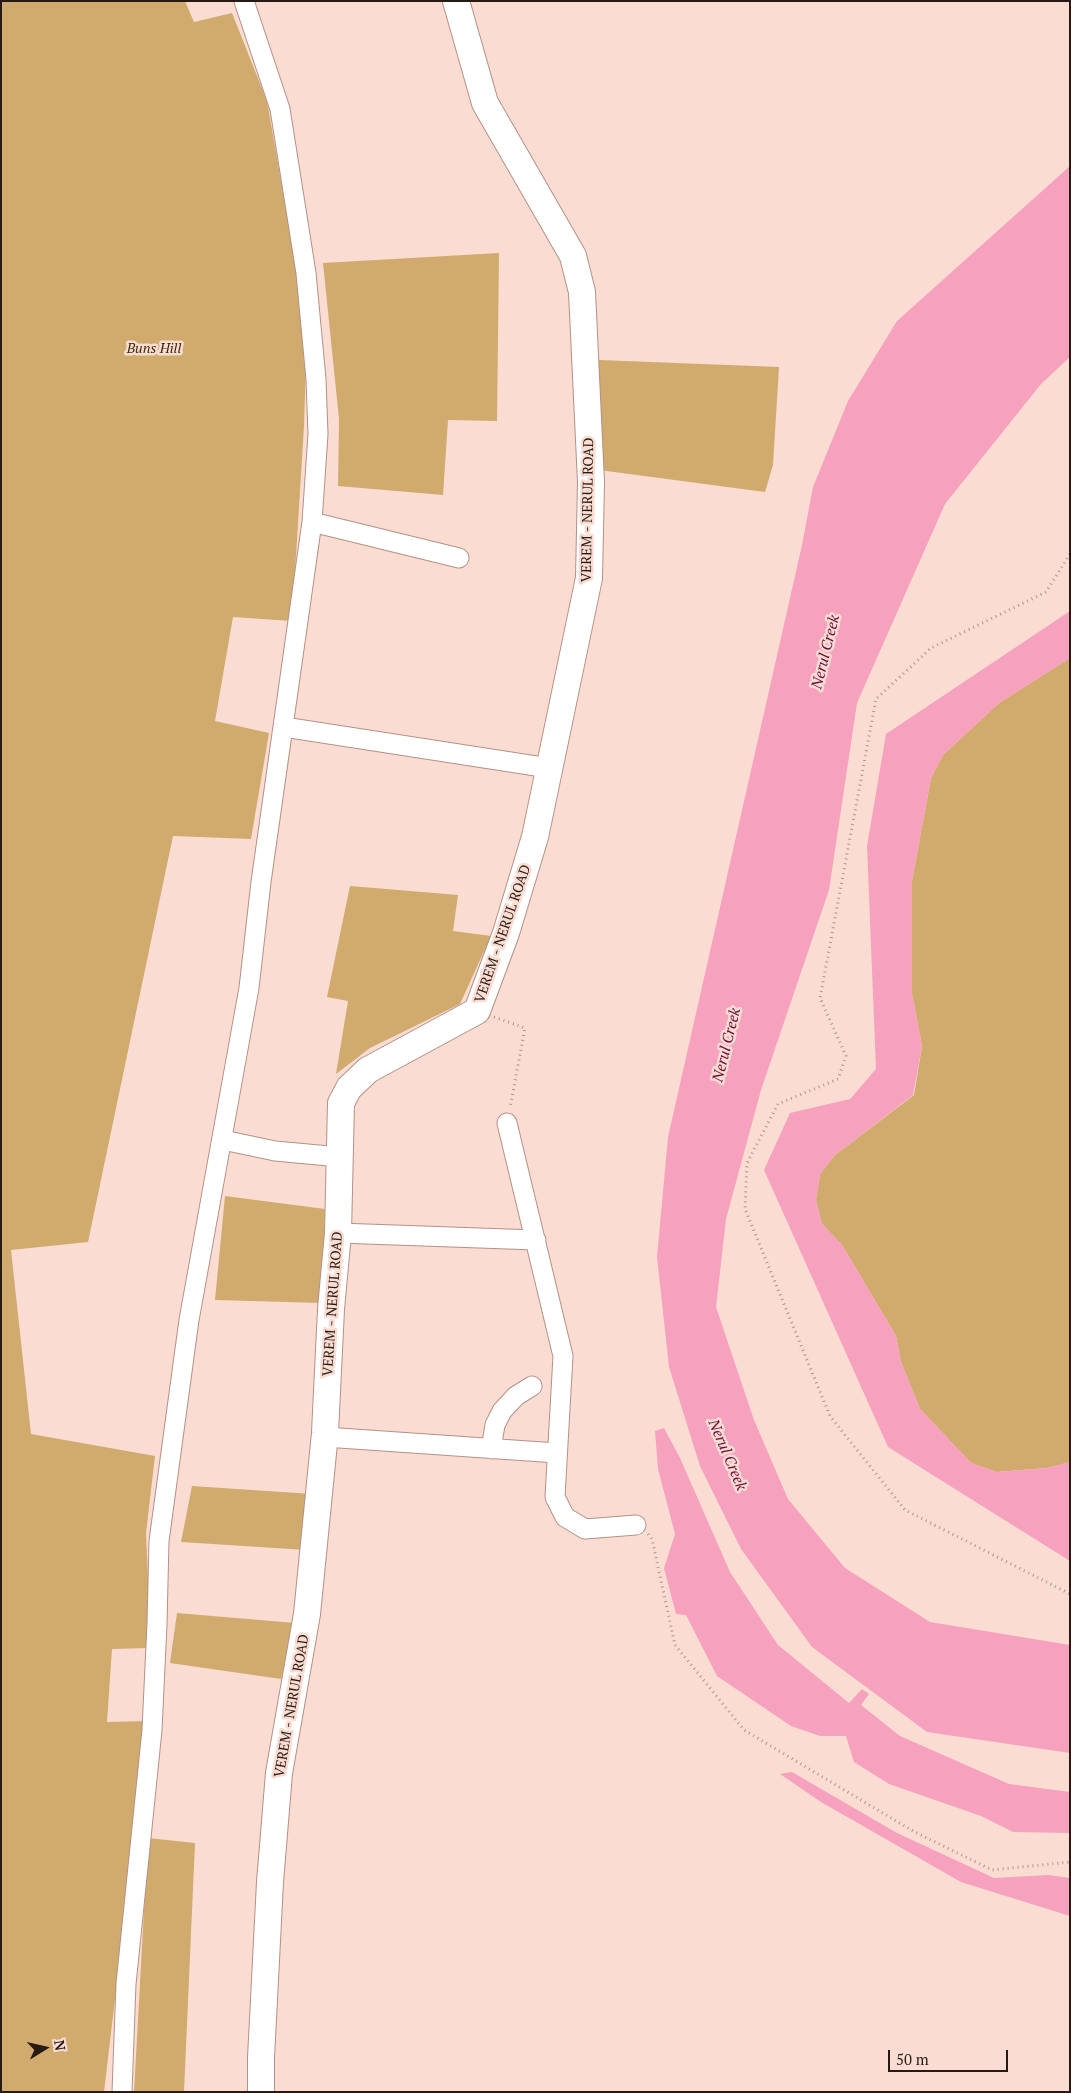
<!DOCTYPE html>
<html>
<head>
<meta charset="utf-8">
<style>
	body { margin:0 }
	#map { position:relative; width:1071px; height:2093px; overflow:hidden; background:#fbdcd2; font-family:"PT Serif",serif }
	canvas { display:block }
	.frame { position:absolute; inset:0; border:2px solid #271a15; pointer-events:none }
	.north { position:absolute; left:20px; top:2023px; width:50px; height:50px; -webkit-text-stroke:4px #fbdcd2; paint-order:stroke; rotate:80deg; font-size:14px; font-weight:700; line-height:20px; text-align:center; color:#271a15 }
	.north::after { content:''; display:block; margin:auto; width:18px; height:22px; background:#271a15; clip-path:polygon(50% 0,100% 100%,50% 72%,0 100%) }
	.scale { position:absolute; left:888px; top:2050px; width:120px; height:22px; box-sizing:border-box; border:2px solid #271a15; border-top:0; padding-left:6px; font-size:15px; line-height:18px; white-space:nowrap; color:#271a15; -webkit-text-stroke:4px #fbdcd2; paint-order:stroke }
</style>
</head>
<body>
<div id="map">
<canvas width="1071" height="2093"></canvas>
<div class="frame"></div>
<div class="north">N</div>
<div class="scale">50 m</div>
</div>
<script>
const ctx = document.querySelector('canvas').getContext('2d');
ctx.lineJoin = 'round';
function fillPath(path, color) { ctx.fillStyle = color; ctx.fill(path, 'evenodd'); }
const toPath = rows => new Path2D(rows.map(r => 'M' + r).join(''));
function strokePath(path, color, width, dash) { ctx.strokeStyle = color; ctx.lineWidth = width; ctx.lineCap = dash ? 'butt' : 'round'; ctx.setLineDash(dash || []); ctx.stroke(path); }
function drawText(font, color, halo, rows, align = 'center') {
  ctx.font = font + ' "PT Serif",serif'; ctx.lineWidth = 5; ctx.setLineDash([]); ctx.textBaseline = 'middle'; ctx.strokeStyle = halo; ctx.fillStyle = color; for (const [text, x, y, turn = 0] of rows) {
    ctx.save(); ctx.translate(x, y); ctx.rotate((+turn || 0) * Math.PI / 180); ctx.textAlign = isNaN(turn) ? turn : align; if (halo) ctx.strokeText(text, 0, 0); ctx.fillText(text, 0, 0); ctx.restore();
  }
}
const green = toPath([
	[1,1,185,1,194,22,232,13,267,101,307,330,304,426,292,621,233,617,215,721,269,733,251,839,173,836,88,1242,11,1250,31,1434,155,1456,146,1533,151,1648,112,1649,107,1722,148,1721,104,2092,1,2092],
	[499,253,497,421,448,420,443,495,338,486,339,419,323,263],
	[599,360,779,367,773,465,765,492,599,470],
	[1070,658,1070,1462,1047,1468,997,1472,971,1463,920,1409,901,1362,896,1336,842,1245,822,1224,816,1200,820,1174,835,1155,914,1095,922,1046,912,994,912,881,931,778,943,755,999,703],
	[350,886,458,895,453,931,491,936,460,1004,370,1048,336,1074,348,1001,327,997],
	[225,1196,325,1209,322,1303,215,1300],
	[192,1486,312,1494,306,1550,181,1542],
	[177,1613,295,1623,281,1679,170,1663],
	[148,1838,195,1843,184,2092,134,2092]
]);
const water = toPath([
	[1070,166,1070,357,1041,384,945,504,857,703,829,890,761,1090,726,1219,716,1307,754,1420,788,1499,845,1568,930,1622,1070,1645,1070,1753,927,1732,812,1647,741,1549,700,1466,669,1367,657,1257,668,1137,802,545,813,487,848,401,897,321],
	[1070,611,1070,658,999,703,943,755,931,778,912,881,912,994,922,1046,913,1095,835,1155,820,1174,816,1200,822,1224,842,1245,896,1336,901,1362,920,1409,971,1463,997,1472,1047,1468,1070,1462,1070,1561,888,1447,764,1170,790,1113,850,1099,876,1069,867,846,886,734],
	[664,1428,680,1458,730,1572,778,1645,849,1703,862,1689,869,1694,861,1705,900,1736,1009,1784,1070,1792,1070,1833,1013,1832,981,1816,889,1784,854,1762,846,1736,820,1736,791,1726,717,1676,686,1615,676,1614,664,1568,675,1534,658,1469,655,1431],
	[792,1772,897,1833,994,1878,1048,1875,1070,1878,1070,1916,961,1882,821,1802,780,1774]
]);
const path = toPath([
	[1070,554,1046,592,931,648,876,699,820,998,846,1056,838,1079,778,1104,747,1163,745,1209,830,1416,905,1510,1070,1594],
	[494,1017,525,1028,510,1108],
	[648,1534,652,1539,675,1645,744,1730,913,1831,992,1870,1070,1862]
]);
const minor = toPath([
	[312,522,459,558],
	[284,727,549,768],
	[507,1123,563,1356,555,1497,565,1517,585,1529,636,1525],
	[223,1140,275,1151,340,1157],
	[338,1233,536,1240],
	[325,1437,557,1453],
	[491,1449,495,1425,502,1411,516,1396,532,1386],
	[122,2092,126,1984,152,1730,157,1624,159,1541,189,1320,249,988,261,882,312,522,318,434,316,379,306,273,280,109,244,1]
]);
const secondary = toPath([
	[261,2092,261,2058,270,1882,279,1773,307,1614,325,1433,331,1309,338,1233,341,1103,349,1088,368,1070,477,1011,506,933,535,837,589,578,591,482,582,292,573,256,485,103,456,1]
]);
const parkNames = [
	["Buns Hill",154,349]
];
const streetNames = [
	["VEREM - NERUL ROAD",588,510,-89],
	["VEREM - NERUL ROAD",503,934,-71],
	["VEREM - NERUL ROAD",333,1304,-86],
	["VEREM - NERUL ROAD",292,1706,-80]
];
const waterNames = [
	["Nerul Creek",826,652,-76],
	["Nerul Creek",727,1045,-76],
	["Nerul Creek",727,1455,67]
];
fillPath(green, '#d0ab6d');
fillPath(water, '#f6a1be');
strokePath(minor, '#b49185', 21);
strokePath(secondary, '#b49185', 28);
strokePath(path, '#ad958d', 3, [1, 4]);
strokePath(minor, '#fff', 19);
strokePath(secondary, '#fff', 26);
drawText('italic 14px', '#3c2b09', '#fbdcd2', parkNames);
drawText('14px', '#271a15', '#fbdcd2', streetNames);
drawText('italic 15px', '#6f0c3d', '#fbdcd2', waterNames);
</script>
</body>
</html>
